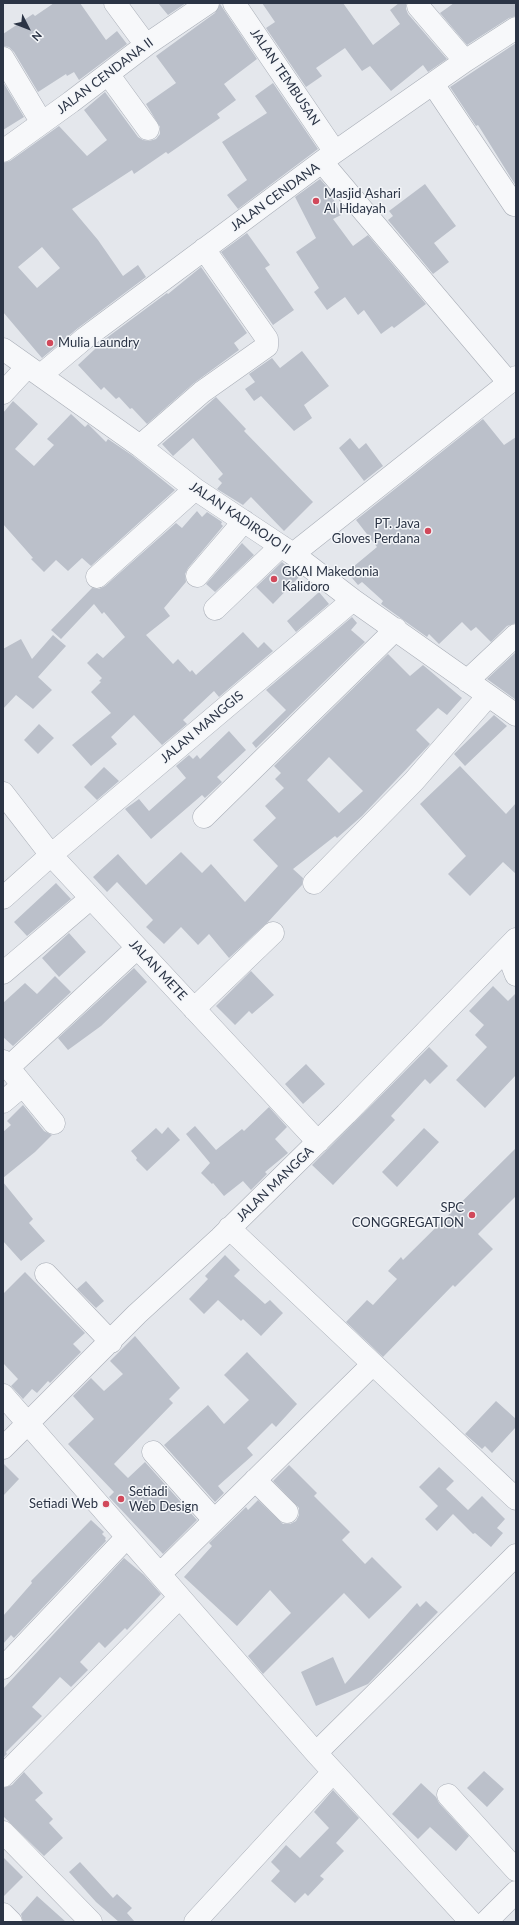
<!DOCTYPE html>
<html>
<head>
<meta charset="utf-8">
<style>
	body { margin:0 }
	#map { position:relative; width:519px; height:1925px; overflow:hidden; background:#e4e7ec; font-family:Lato,sans-serif }
	canvas { display:block }
	.frame { position:absolute; inset:0; border:4px solid #2b3445; pointer-events:none }
	.north { position:absolute; left:8px; top:8px; width:40px; height:40px; -webkit-text-stroke:3px #f4f6f9; paint-order:stroke; rotate:132deg; font-size:11px; font-weight:700; line-height:16px; text-align:center; color:#2b3445 }
	.north::after { content:''; display:block; margin:auto; width:14px; height:18px; background:#2b3445; clip-path:polygon(50% 0,100% 100%,50% 72%,0 100%) }
</style>
</head>
<body>
<div id="map">
<canvas width="519" height="1925"></canvas>
<div class="frame"></div>
<div class="north">N</div>
</div>
<script>
const ctx = document.querySelector('canvas').getContext('2d');
ctx.lineJoin = 'round';
function fillPath(path, color) { ctx.fillStyle = color; ctx.fill(path, 'evenodd'); }
const toPath = rows => new Path2D(rows.map(r => 'M' + r).join(''));
function strokePath(path, color, width, dash) { ctx.strokeStyle = color; ctx.lineWidth = width; ctx.lineCap = dash ? 'butt' : 'round'; ctx.setLineDash(dash || []); ctx.stroke(path); }
function drawText(font, color, halo, rows, align = 'center') {
  ctx.font = font + ' Lato,sans-serif'; ctx.lineWidth = 3; ctx.setLineDash([]); ctx.textBaseline = 'middle'; ctx.strokeStyle = halo; ctx.fillStyle = color; for (const [text, x, y, turn = 0] of rows) {
    ctx.save(); ctx.translate(x, y); ctx.rotate((+turn || 0) * Math.PI / 180); ctx.textAlign = isNaN(turn) ? turn : align; if (halo) ctx.strokeText(text, 0, 0); ctx.fillText(text, 0, 0); ctx.restore();
  }
}
const building = toPath([
	[54,3,80,3,106,40,117,31,127,44,79,80,74,72,67,76,66,74,38,92,14,52,9,47,3,46,3,34,33,14,35,16],
	[158,3,186,3,168,15],
	[262,3,343,3,373,45,400,24,390,10,399,3,406,3,406,9,408,14,447,59,428,72,423,65,391,91,370,66,362,71,345,48,316,68,322,76,306,87,266,28,275,22],
	[454,3,516,3,516,16,509,18,467,45,440,13],
	[220,4,257,59,224,84,236,100,217,114,220,118,168,154,166,152,134,174,132,170,72,209,98,240,123,276,138,265,146,277,78,328,42,358,3,312,3,163,10,161,59,126,87,156,107,140,84,110,105,92,138,137,143,140,149,141,156,139,160,134,160,127,146,104,176,83,156,56,215,13],
	[42,247,60,268,37,288,18,267],
	[516,43,516,186,478,125,476,126,450,87],
	[3,82,24,117,3,130],
	[273,83,318,149,238,209,227,195,247,180,222,142,267,113,255,96],
	[320,179,328,188,341,215,333,219,353,246,368,235,426,304,394,328,392,326,381,334,364,310,358,315,345,297,327,310,314,292,319,288,296,252,316,238,295,197],
	[425,184,456,226,434,243,449,262,433,274,388,220,393,216,389,211],
	[247,233,270,265,265,268,294,310,273,325,221,252],
	[201,267,247,333,234,343,239,350,194,383,147,424,132,408,130,409,119,397,116,399,104,387,101,390,78,365,95,349,93,348,167,293,168,294],
	[302,351,329,386,304,405,312,418,294,431,261,396,254,401,245,389,255,382,249,374,272,358,280,368],
	[216,397,246,429,244,431,313,502,284,531,251,497,243,505,217,489,222,483,218,479,223,474,193,438,173,456,162,444],
	[13,401,38,424,15,449,34,466,54,445,47,439,71,414,85,427,88,424,106,442,108,439,133,456,175,490,91,566,82,558,68,571,56,560,44,572,31,559,33,558,3,524,3,413],
	[483,419,504,445,516,437,516,623,507,626,491,642,476,627,471,631,462,622,439,644,429,634,427,637,381,604,383,601,362,582,358,585,347,572,377,547,356,520],
	[350,438,359,449,366,443,383,466,364,481,339,448],
	[197,511,202,517,207,512,222,522,221,524,223,526,188,568,185,574,186,582,164,608,170,616,146,635,173,664,178,659,190,672,192,670,196,675,243,632,258,648,264,642,273,651,219,697,214,691,183,720,187,724,162,745,134,715,111,737,117,744,91,766,72,745,111,713,91,692,101,682,99,681,102,678,87,663,97,653,103,658,125,637,104,612,102,614,94,604,61,639,51,630,92,588,99,589,105,586,176,523,182,528],
	[242,543,254,555,215,592,206,584],
	[282,562,299,577,273,604,256,587],
	[319,592,329,604,296,632,287,621],
	[352,617,357,623,351,630,365,642,256,748,252,743,286,710,266,690],
	[53,635,66,646,38,677,52,690,33,709,16,695,3,709,3,649,21,639,32,659],
	[516,652,516,700,487,679],
	[388,654,410,676,423,665,462,698,447,715,438,708,416,730,430,744,362,816,337,838,335,836,293,869,303,878,302,885,268,922,229,958,209,934,198,945,181,927,164,944,146,927,153,920,117,882,107,892,93,877,118,854,146,885,181,852,202,873,211,864,245,902,278,866,253,840,276,818,265,806,284,788,275,779,281,773,274,766],
	[329,757,363,791,339,813,307,780],
	[494,715,507,726,465,766,454,754],
	[39,724,54,738,38,754,24,740],
	[229,731,246,750,217,777,222,782,205,798,202,795,151,839,125,809,139,799,149,811,186,778,176,766,189,755,193,759,197,755,200,759],
	[460,766,506,814,516,803,516,874,503,862,470,896,448,874,466,856,420,804],
	[104,767,119,781,97,800,84,787],
	[56,883,71,899,27,936,14,922],
	[69,933,86,952,59,977,42,958],
	[134,968,147,982,101,1026,68,1050,58,1038],
	[251,971,274,995,252,1014,249,1011,235,1025,216,1006],
	[55,976,71,992,13,1046,3,1037,3,1003,25,983,37,994],
	[493,986,508,1001,516,993,516,1075,485,1108,456,1080,487,1047,475,1035,484,1025,469,1011],
	[429,1047,448,1066,430,1084,425,1079,391,1116,395,1120,333,1185,312,1165],
	[306,1064,325,1084,303,1104,285,1084],
	[23,1105,44,1131,52,1135,35,1152,3,1178,3,1132,11,1125,7,1121],
	[269,1107,287,1127,275,1139,288,1153,265,1172,267,1174,251,1190,243,1181,224,1196,213,1183,212,1184,201,1173,210,1163,186,1134,195,1126,216,1150,242,1129,244,1131],
	[168,1127,180,1140,147,1171,136,1160,137,1158,131,1151,156,1128,162,1134],
	[424,1128,439,1142,397,1187,382,1172],
	[516,1148,516,1196,478,1234,493,1249,455,1287,453,1285,383,1357,346,1322,367,1300,373,1305,397,1279,388,1271,401,1257,403,1260],
	[3,1182,33,1219,29,1223,45,1241,21,1261,3,1241],
	[225,1255,240,1270,234,1276,265,1304,270,1300,283,1313,261,1336,243,1319,241,1321,218,1300,204,1314,189,1299,208,1279,205,1276],
	[25,1272,85,1333,73,1344,81,1352,50,1383,48,1381,37,1393,32,1389,23,1399,11,1386,18,1379,3,1363,3,1294],
	[86,1281,104,1301,96,1308,77,1289],
	[135,1336,180,1388,169,1399,173,1403,114,1464,128,1478,145,1462,197,1520,163,1554,109,1497,114,1492,68,1444,94,1419,73,1396,91,1378,104,1391,123,1374,110,1361],
	[247,1352,297,1404,276,1427,272,1423,247,1448,253,1455,218,1486,224,1493,215,1502,164,1445,208,1405,224,1424,249,1400,224,1375],
	[496,1401,516,1419,516,1427,492,1453,485,1446,482,1449,465,1434],
	[3,1463,19,1479,3,1496],
	[289,1465,317,1493,314,1496,350,1532,342,1540,365,1564,372,1557,402,1587,369,1619,344,1593,263,1674,248,1656,291,1613,270,1590,237,1626,184,1577,212,1546,209,1543,246,1507,248,1510,258,1500,283,1524,290,1524,296,1521,299,1515,299,1508,273,1481],
	[439,1467,454,1481,446,1489,468,1510,482,1496,505,1519,497,1528,503,1533,491,1547,475,1533,473,1534,453,1514,437,1531,425,1519,438,1506,419,1487],
	[91,1520,104,1532,102,1534,106,1538,105,1539,106,1541,14,1638,11,1635,3,1644,3,1616,32,1583,31,1581],
	[124,1558,144,1575,161,1594,127,1630,125,1628,105,1648,99,1642,80,1662,88,1670,71,1687,60,1677,32,1707,42,1716,6,1752,7,1754,3,1758,3,1689],
	[426,1601,438,1612,368,1684,316,1706,301,1672,333,1657,345,1684,417,1603,420,1607],
	[484,1771,504,1789,487,1807,467,1788],
	[24,1772,43,1793,35,1800,53,1819,49,1823,63,1838,44,1856,3,1816,3,1788,12,1785],
	[421,1783,436,1797,439,1803,469,1836,456,1851,430,1827,418,1839,392,1814],
	[333,1790,359,1818,336,1843,344,1851,320,1876,324,1879,308,1896,305,1893,295,1903,271,1881,280,1871,271,1862,286,1845,300,1858,329,1828,314,1812],
	[3,1857,23,1877,3,1897],
	[80,1862,113,1898,117,1894,132,1908,127,1913,135,1922,119,1922,96,1902,69,1872],
	[37,1896,66,1922,23,1922,21,1914]
]);
const minor = toPath([
	[115,3,146,45],
	[234,3,335,152],
	[418,6,465,61],
	[3,58,42,123],
	[108,74,148,129],
	[433,84,514,205],
	[3,151,71,102,146,45,208,3],
	[322,162,509,383],
	[3,349,140,446,195,489,293,554,353,600,516,715],
	[41,375,85,338,335,152,465,61,516,28],
	[3,393,27,367],
	[140,446,202,392,267,346,267,339,204,249],
	[293,554,516,377],
	[197,576,244,521],
	[97,577,195,489],
	[215,609,281,546],
	[467,681,516,635],
	[3,793,51,855,318,1142],
	[204,817,396,629],
	[314,883,414,781,488,696],
	[3,898,51,855,353,600],
	[515,940,511,962,516,975],
	[3,973,91,898],
	[194,1009,273,933],
	[3,1061,54,1123],
	[9,1067,137,948],
	[3,1102,22,1086],
	[229,1228,516,1499],
	[46,1274,111,1342],
	[3,1395,316,1753,471,1922],
	[3,1448,137,1314,220,1238,346,1114,516,939],
	[153,1452,214,1520],
	[255,1480,287,1512],
	[160,1574,373,1364],
	[3,1668,127,1537],
	[316,1753,516,1555],
	[3,1776,179,1598],
	[448,1795,516,1870],
	[3,1832,91,1922],
	[3,1914,11,1922],
	[195,1922,333,1772],
	[486,1922,516,1892]
]);
const markers = [
	[316,201,4,"#d1495b"],
	[50,343,4,"#d1495b"],
	[428,531,4,"#d1495b"],
	[274,579,4,"#d1495b"],
	[472,1215,4,"#d1495b"],
	[121,1499,4,"#d1495b"],
	[106,1504,4,"#d1495b"]
];
const streetNames = [
	["JALAN CENDANA II",105,76,-37],
	["JALAN TEMBUSAN",285,77,56],
	["JALAN CENDANA",275,197,-36],
	["JALAN KADIROJO II",240,518,34],
	["JALAN MANGGIS",202,727,-40],
	["JALAN METE",158,970,47],
	["JALAN MANGGA",275,1184,-44]
];
const poiNames = [
	["Masjid Ashari",324,194],
	["Al Hidayah",324,209],
	["Mulia Laundry",58,343],
	["PT. Java",420,524,"right"],
	["Gloves Perdana",420,539,"right"],
	["GKAI Makedonia",282,572],
	["Kalidoro",282,587],
	["SPC",464,1208,"right"],
	["CONGGREGATION",464,1223,"right"],
	["Setiadi",129,1492],
	["Web Design",129,1507],
	["Setiadi Web",98,1504,"right"]
];
fillPath(building, '#bbc0ca');
strokePath(minor, '#a9aeb7', 23);
strokePath(minor, '#f7f8fa', 22);
for (const [x, y, r, color] of markers) { const dot = new Path2D(); dot.arc(x, y, r, 0, 2 * Math.PI); ctx.fillStyle = color; ctx.fill(dot); strokePath(dot, '#f4f6f9', 1.5); }
drawText('13px', '#2b3445', '#f4f6f9', streetNames);
drawText('13px', '#2b3445', '#f4f6f9', poiNames, 'left');
</script>
</body>
</html>
